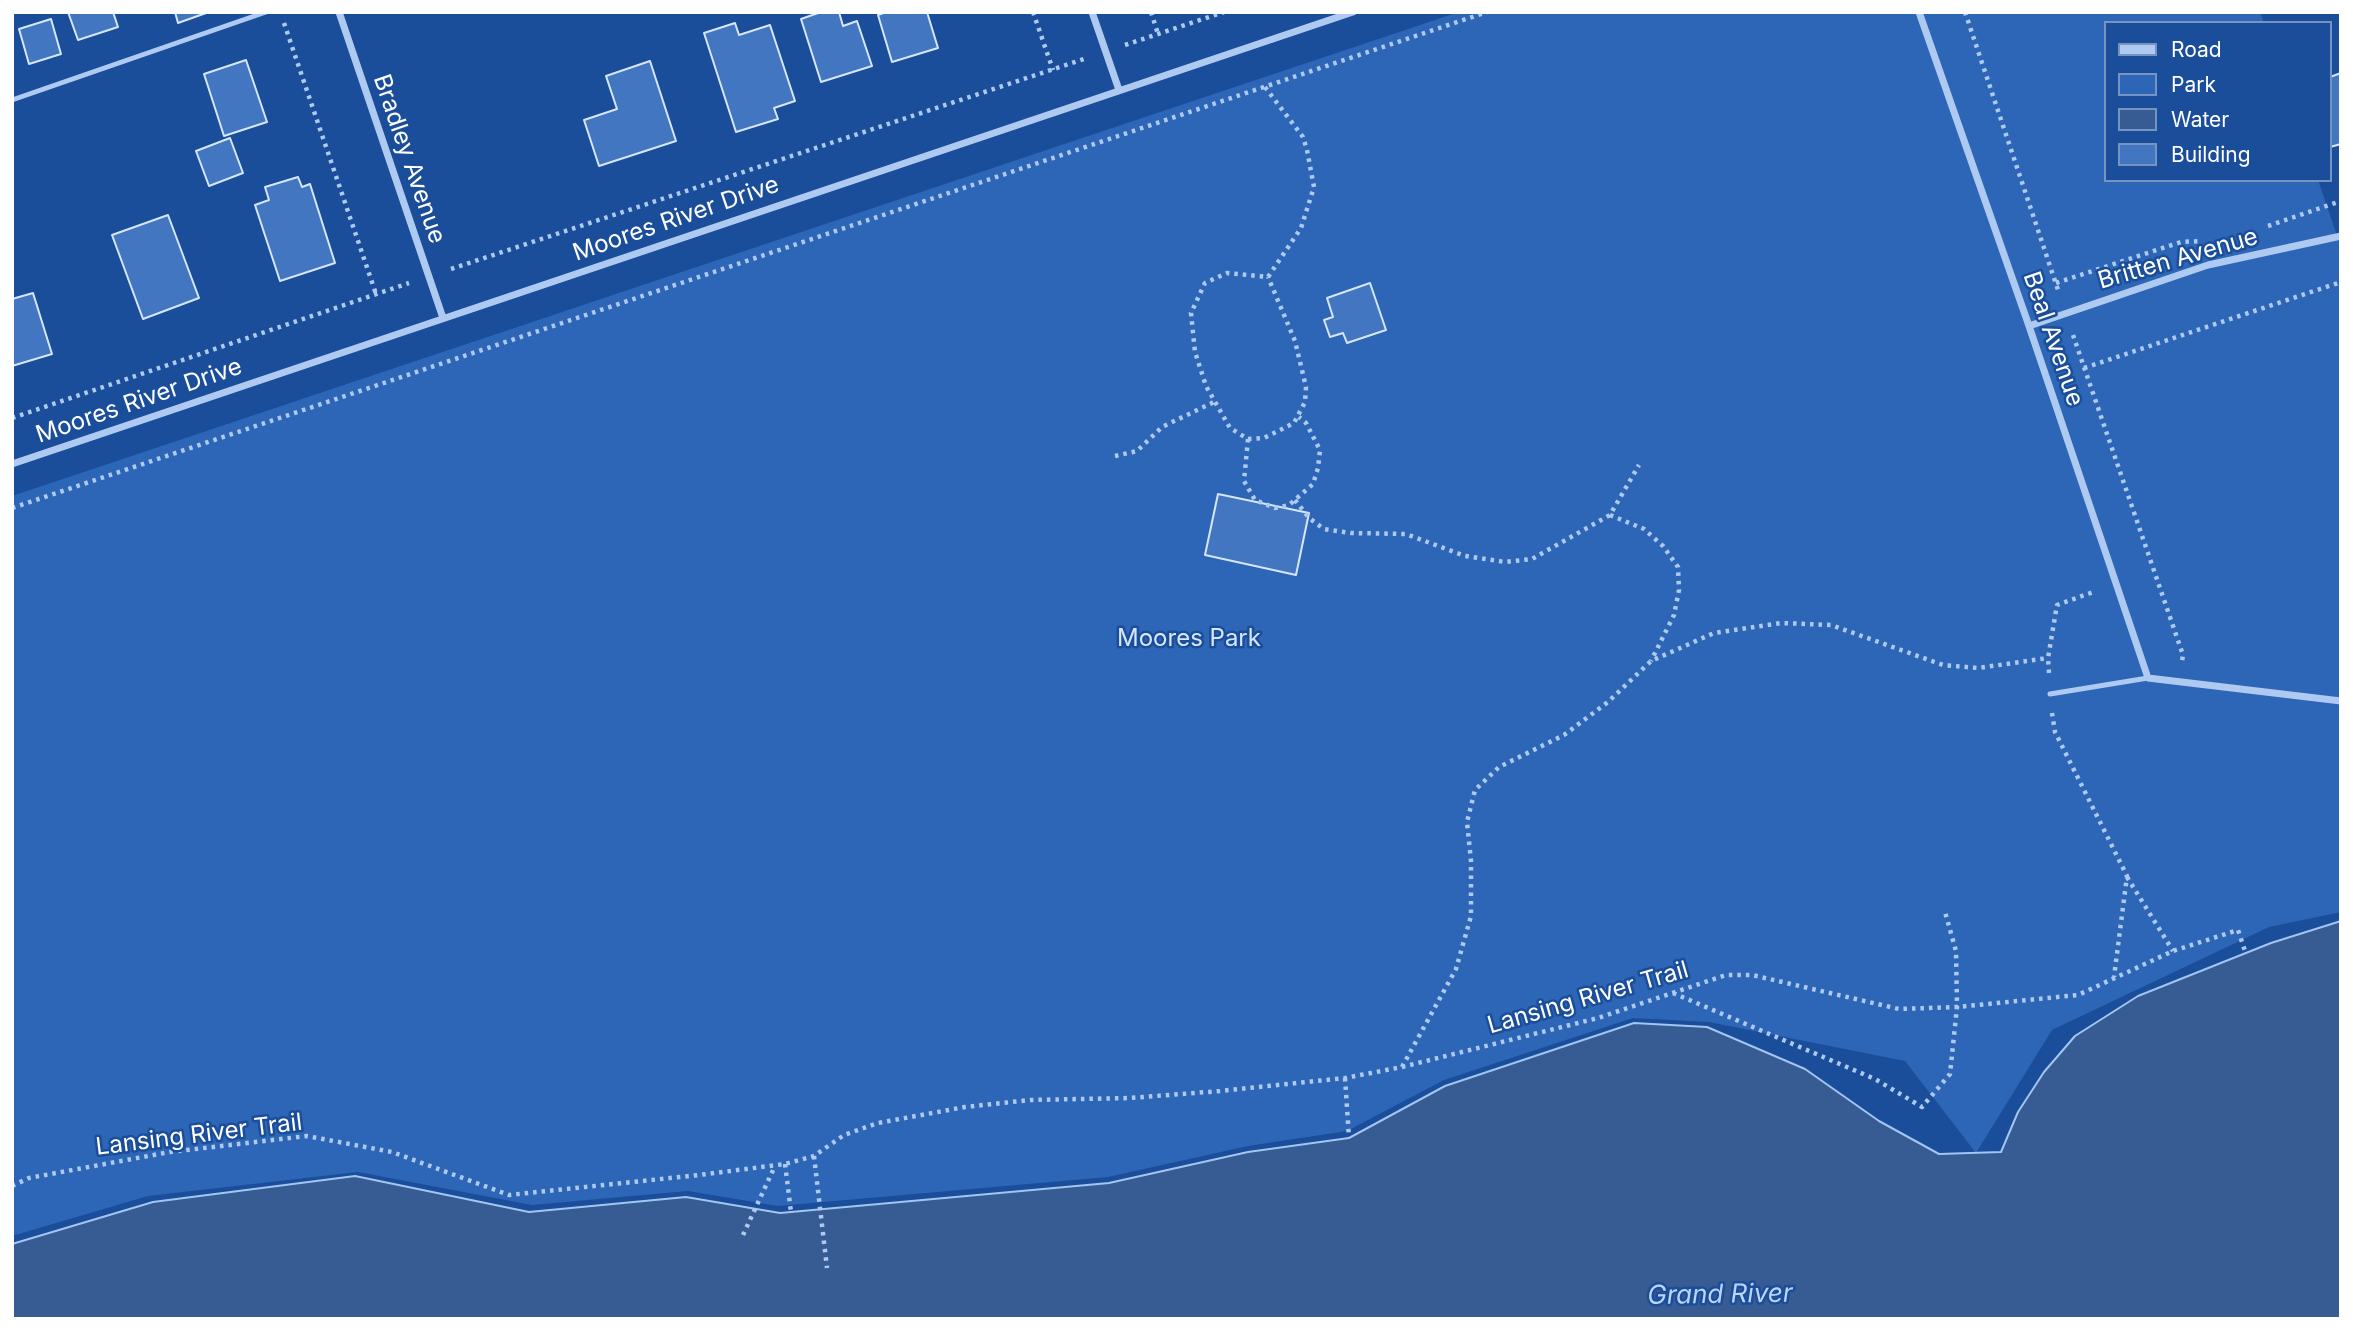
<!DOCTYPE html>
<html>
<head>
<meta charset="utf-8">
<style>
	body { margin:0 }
	#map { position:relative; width:2353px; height:1331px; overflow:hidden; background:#1a4d9a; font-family:Inter,sans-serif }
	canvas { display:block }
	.frame { position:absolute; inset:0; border:14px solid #fff; pointer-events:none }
	.legend { position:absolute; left:2104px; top:21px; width:228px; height:161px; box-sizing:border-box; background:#1a4d9a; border:2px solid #7694c2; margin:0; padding:9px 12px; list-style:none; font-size:21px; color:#fff }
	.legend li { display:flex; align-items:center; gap:14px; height:35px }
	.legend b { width:35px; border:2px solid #7694c2 }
</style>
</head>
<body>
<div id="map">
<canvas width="2353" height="1331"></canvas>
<div class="frame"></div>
<ul class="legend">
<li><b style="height:9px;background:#afcaf1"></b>Road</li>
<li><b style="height:19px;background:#2d66b7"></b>Park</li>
<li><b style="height:19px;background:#375b93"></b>Water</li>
<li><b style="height:19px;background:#4376c1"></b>Building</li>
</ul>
</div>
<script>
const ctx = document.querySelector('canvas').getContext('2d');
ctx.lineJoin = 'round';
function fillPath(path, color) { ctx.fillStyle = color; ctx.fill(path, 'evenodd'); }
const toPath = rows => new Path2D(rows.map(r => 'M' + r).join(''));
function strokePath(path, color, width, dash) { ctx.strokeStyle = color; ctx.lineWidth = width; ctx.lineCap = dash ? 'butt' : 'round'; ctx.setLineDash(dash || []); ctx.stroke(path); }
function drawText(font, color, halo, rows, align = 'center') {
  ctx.font = font + ' Inter,sans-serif'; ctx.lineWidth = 5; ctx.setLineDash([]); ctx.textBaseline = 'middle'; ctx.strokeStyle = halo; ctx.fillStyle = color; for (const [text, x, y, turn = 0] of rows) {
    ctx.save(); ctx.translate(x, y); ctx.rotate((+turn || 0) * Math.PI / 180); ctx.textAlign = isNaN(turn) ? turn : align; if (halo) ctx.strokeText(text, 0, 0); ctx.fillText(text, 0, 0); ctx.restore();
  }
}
const green = toPath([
	[1459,12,2260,12,2264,23,2106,23,2106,180,2318,180,2341,247,2341,912,2269,927,2052,1030,1976,1153,1905,1061,1709,1022,1633,1018,1444,1080,1347,1131,1248,1146,1108,1177,778,1206,688,1191,532,1205,358,1172,148,1196,12,1236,12,496]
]);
const water = toPath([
	[2341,921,2341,1319,12,1319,12,1244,153,1202,355,1176,529,1212,686,1197,780,1213,1109,1183,1248,1152,1349,1138,1445,1086,1634,1023,1707,1027,1805,1069,1879,1121,1939,1154,2001,1152,2018,1112,2044,1072,2075,1036,2138,996,2271,943,2341,921]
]);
const building = toPath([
	[68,12,113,12,118,27,78,40,68,12],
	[175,12,209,12,178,23,175,12],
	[821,12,839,12,843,26,857,21,872,66,821,82,801,19,821,12],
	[886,12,927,12,938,48,892,62,878,15,886,12],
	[51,19,61,54,29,64,19,29,51,19],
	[735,23,739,35,770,25,795,101,774,108,778,119,736,132,704,33,735,23],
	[246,60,267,122,224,136,204,74,246,60],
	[650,61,676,141,599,166,584,120,617,109,606,76,650,61],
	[2341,73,2341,144,2330,147,2330,77,2341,73],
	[230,138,243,173,209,186,196,151,230,138],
	[298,177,302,187,310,184,335,263,280,281,255,205,269,200,265,187,298,177],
	[168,215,199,298,143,319,112,235,168,215],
	[1370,283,1386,330,1347,343,1343,333,1330,337,1324,320,1333,317,1327,298,1370,283],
	[33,293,52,354,12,366,12,299,33,293],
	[1218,494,1309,513,1296,575,1205,555,1218,494]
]);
const path = toPath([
	[1033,12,1053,70],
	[1151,12,1158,34],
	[1965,12,2059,293],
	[284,23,376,294],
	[1125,45,1224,12],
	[1265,87,1303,137,1307,150,1314,187,1301,228,1268,277,1227,273,1205,283,1191,313,1195,352,1206,386,1230,428,1248,439,1264,438,1294,423,1305,402,1306,387,1295,341,1268,277],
	[2268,226,2341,201],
	[451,269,1084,59],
	[2056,283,2181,242,2202,241],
	[2073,335,2183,655,2182,661],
	[2084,368,2341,282],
	[12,418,409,283],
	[1248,439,1244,481,1255,500,1275,508,1289,505,1313,484,1318,468,1320,450,1306,423,1299,417],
	[1115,456,1137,451,1162,427,1214,402],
	[1295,500,1309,518,1324,529,1351,533,1406,534,1465,556,1505,562,1532,559,1610,515,1639,465],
	[12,508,1487,12],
	[1610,515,1644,529,1663,546,1678,567,1679,590,1674,615,1651,661],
	[2049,673,2048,658,2057,605,2096,591],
	[2052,713,2055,732,2127,876,2114,977],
	[2127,877,2173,951],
	[1673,993,1875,1079,1922,1107,1950,1074,1957,1007,1956,951,1945,912],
	[1402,1067,1456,969,1471,916,1471,861,1467,822,1475,790,1499,767,1564,735,1608,702,1651,661,1714,633,1781,623,1831,625,1943,665,1978,668,2048,658],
	[1345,1078,1349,1138],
	[814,1156,827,1268],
	[785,1164,791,1212],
	[12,1186,29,1178,170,1152,307,1136,392,1152,509,1195,699,1175,785,1164,814,1156,844,1135,878,1123,965,1107,1030,1100,1130,1098,1220,1091,1345,1078,1402,1067,1598,1018,1726,975,1752,975,1899,1009,1957,1007,2078,995,2173,951,2238,930,2246,954],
	[743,1235,775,1166]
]);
const lane = toPath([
	[12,100,266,12],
	[2050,694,2148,678]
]);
const street = toPath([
	[339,12,443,318],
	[1092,12,1119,90],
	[1919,12,2029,326,2148,678,2341,701],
	[2029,326,2208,265,2341,236],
	[12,464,1353,12]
]);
const streetNames = [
	["Bradley Avenue",409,159,71],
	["Moores River Drive",676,219,-19],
	["Britten Avenue",2178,259,-16],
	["Beal Avenue",2053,339,71],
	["Moores River Drive",139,401,-19],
	["Lansing River Trail",1588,998,-16],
	["Lansing River Trail",199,1135,-7]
];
const parkNames = [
	["Moores Park",1189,639]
];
const waterNames = [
	["Grand River",1720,1295,-1]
];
fillPath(green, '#2d66b7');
fillPath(water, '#375b93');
strokePath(water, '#a2c5f3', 2);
fillPath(building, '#4376c1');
strokePath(building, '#d6e6fc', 2);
strokePath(path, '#afcaf1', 4.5, [3.5, 5]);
strokePath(lane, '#afcaf1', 5);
strokePath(street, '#afcaf1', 7);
drawText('24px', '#fff', '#1a4d9a', streetNames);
drawText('24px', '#d6e6fc', '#1a4d9a', parkNames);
drawText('italic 26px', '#bcd5f7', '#1a4d9a', waterNames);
</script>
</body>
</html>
